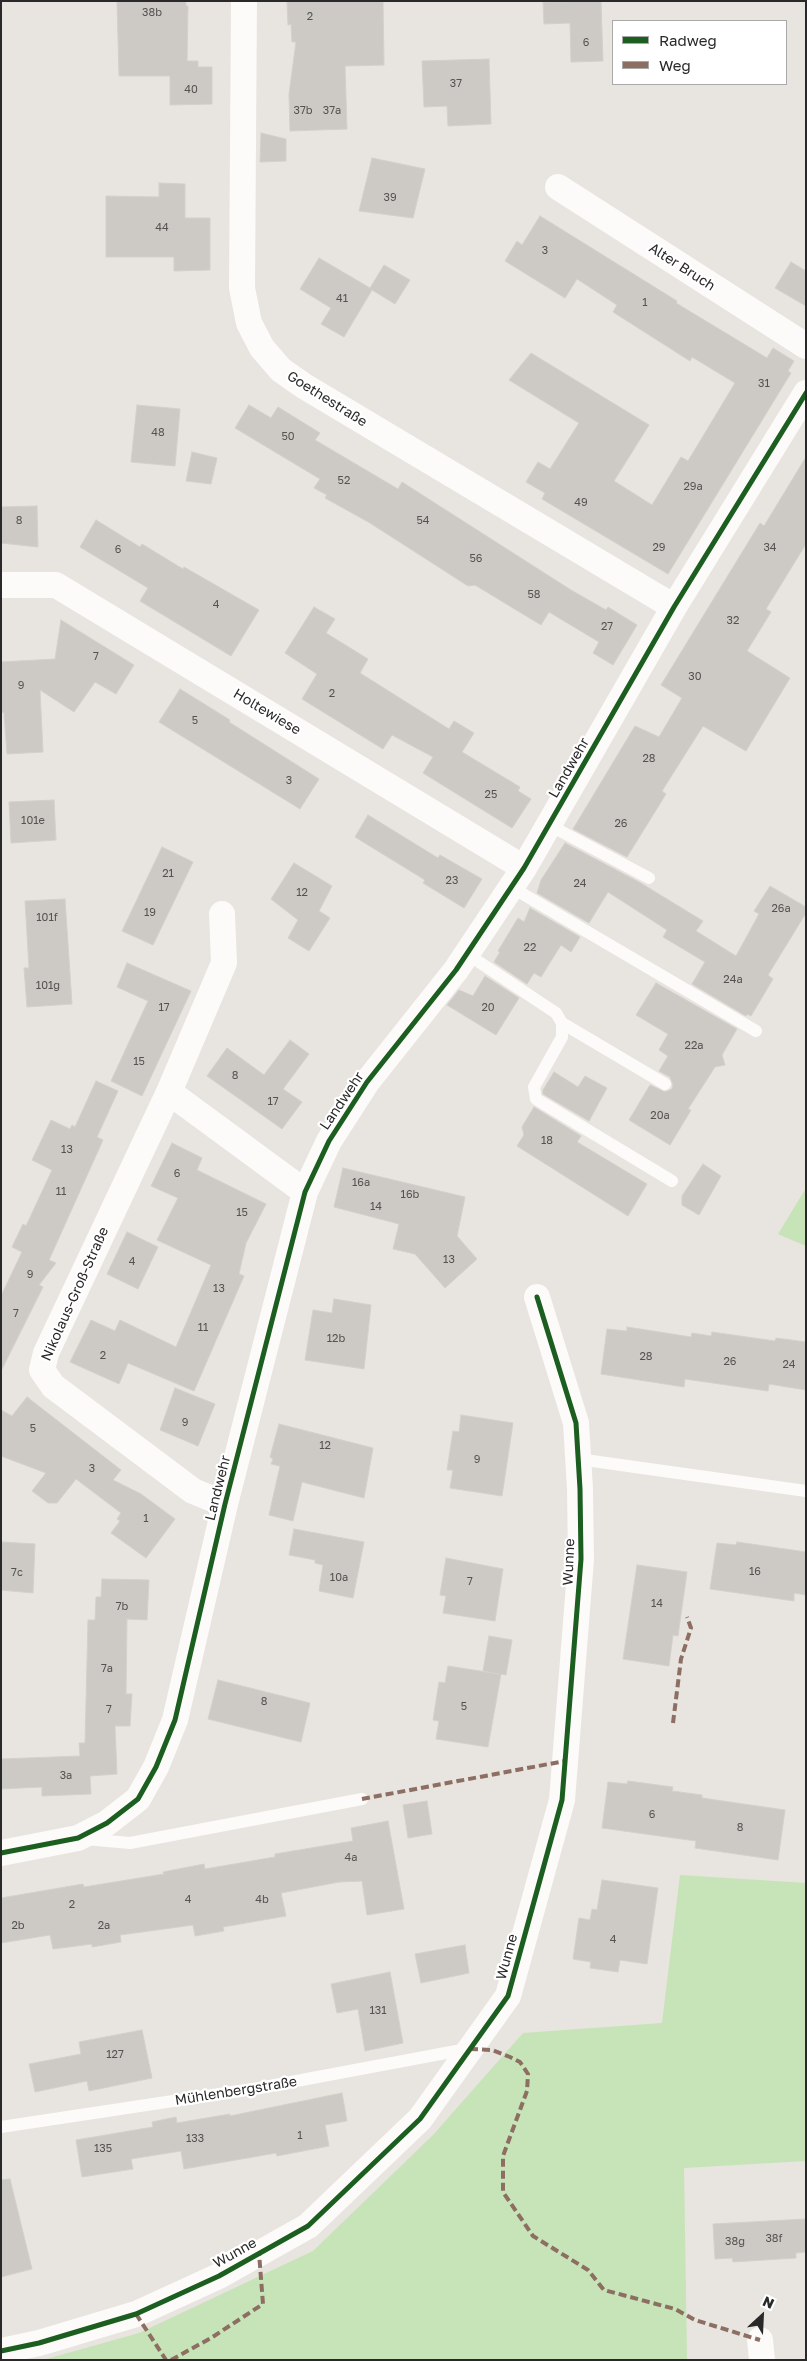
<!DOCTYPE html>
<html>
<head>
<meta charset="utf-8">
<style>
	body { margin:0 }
	#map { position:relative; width:807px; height:2361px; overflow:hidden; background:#e8e4df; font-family:"Golos Text",sans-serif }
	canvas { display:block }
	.frame { position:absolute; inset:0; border:2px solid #292929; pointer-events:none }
	.legend { position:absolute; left:612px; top:20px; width:175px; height:65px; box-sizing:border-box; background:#fff; border:1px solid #a9a9a9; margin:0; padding:6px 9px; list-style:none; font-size:15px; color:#292929 }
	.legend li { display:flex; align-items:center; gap:10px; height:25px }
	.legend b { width:25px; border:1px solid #a9a9a9 }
	.north { position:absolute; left:737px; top:2291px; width:50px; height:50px; -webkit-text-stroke:4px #fff; paint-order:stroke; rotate:25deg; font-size:14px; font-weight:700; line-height:20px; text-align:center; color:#292929 }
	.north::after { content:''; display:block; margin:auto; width:18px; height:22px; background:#292929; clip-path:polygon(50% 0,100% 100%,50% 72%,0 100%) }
</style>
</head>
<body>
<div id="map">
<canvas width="807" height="2361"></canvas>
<div class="frame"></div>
<ul class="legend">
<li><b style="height:6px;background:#1b5e20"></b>Radweg</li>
<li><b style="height:6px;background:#8d6e63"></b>Weg</li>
</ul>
<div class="north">N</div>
</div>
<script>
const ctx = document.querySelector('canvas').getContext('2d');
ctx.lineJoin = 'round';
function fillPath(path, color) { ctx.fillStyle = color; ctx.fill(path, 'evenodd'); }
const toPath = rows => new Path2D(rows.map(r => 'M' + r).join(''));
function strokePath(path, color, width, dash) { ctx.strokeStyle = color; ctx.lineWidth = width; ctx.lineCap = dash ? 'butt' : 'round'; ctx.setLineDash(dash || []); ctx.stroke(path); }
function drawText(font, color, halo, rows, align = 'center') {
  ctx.font = font + ' "Golos Text",sans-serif'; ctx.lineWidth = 4.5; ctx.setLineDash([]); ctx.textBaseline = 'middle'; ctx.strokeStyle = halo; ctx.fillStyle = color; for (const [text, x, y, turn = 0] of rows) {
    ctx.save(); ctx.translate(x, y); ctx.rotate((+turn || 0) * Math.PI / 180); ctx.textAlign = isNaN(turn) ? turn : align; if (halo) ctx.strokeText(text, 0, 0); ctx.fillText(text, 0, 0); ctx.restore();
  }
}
const green = toPath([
	[806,1188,806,1246,778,1234],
	[680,1875,806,1883,806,2161,684,2168,687,2360,43,2360,139,2333,313,2251,433,2135,523,2033,662,2023]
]);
const building = toPath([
	[117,1,186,1,186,6,188,6,187,61,198,61,198,67,212,67,212,104,170,105,170,76,119,76,117,1],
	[287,1,383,1,384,65,345,66,347,129,290,131,289,94,296,42,292,42,291,24,288,25,287,1],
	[601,1,603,61,571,62,570,23,544,24,543,2,601,1],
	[489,59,491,124,448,126,447,106,424,107,422,61,489,59],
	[261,133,286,139,286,161,260,162,261,133],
	[372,158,425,169,413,218,359,211,372,158],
	[159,183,185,184,185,218,210,218,210,270,174,271,174,257,106,257,106,196,159,197,159,183],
	[540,216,677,301,676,303,767,358,773,348,794,361,788,371,791,373,668,574,542,499,545,493,526,482,538,462,550,469,579,423,509,380,531,353,649,425,614,481,652,505,681,457,688,461,735,383,692,357,690,361,613,312,617,305,577,279,565,298,505,261,517,241,522,245,540,216],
	[319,258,370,288,384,265,410,280,395,304,372,290,344,337,321,324,331,308,300,289,319,258],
	[791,262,806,271,806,306,775,288,791,262],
	[137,405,180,409,175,466,131,462,137,405],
	[249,405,271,418,278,407,320,433,315,440,398,489,402,482,571,590,606,610,608,607,637,625,613,665,593,653,599,642,549,612,541,625,475,585,468,586,370,523,325,498,327,495,314,488,320,479,235,428,249,405],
	[192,452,217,458,211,484,186,481,192,452],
	[806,457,806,544,766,609,771,612,747,651,790,678,746,751,703,726,662,791,666,794,627,857,573,829,635,726,659,737,682,698,661,685,760,523,764,526,806,457],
	[37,506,38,547,1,543,1,507,37,506],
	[96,520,140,547,142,544,183,569,184,567,259,610,231,656,140,601,148,588,80,547,96,520],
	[314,607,335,619,326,633,368,659,360,673,449,729,454,721,474,733,462,752,520,787,518,791,531,799,512,828,423,773,433,757,392,735,383,749,302,699,317,674,285,653,314,607],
	[61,620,134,665,116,694,95,682,74,712,40,690,43,752,7,754,4,712,1,713,1,662,55,659,61,620],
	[180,689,230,720,229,722,319,779,300,809,159,722,180,689],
	[54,800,56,840,11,843,9,802,54,800],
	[368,815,438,858,440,855,482,879,464,908,423,883,425,880,355,837,368,815],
	[565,843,639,882,703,921,696,931,736,956,759,914,754,911,770,886,806,907,806,913,768,975,773,979,751,1016,747,1014,746,1016,692,984,705,962,663,937,667,930,608,892,589,923,537,893,541,880,565,843],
	[162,847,193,862,153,945,122,931,162,847],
	[294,863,332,886,319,911,330,918,309,951,288,938,298,920,271,899,294,863],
	[65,899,72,1004,27,1007,24,968,29,968,25,901,65,899],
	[530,908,580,937,571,952,561,945,541,977,534,973,527,984,494,962,500,952,498,951,518,918,524,922,530,908],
	[127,963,191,991,142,1096,111,1081,148,1001,117,987,127,963],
	[485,976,519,998,496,1035,447,1005,459,990,473,996,485,976],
	[656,983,737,1029,722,1055,725,1065,715,1067,688,1109,691,1110,670,1145,629,1120,650,1085,665,1092,672,1089,673,1085,670,1077,659,1071,668,1056,659,1050,668,1034,636,1015,656,983],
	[290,1040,309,1054,283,1089,302,1102,282,1129,207,1076,227,1048,264,1075,290,1040],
	[554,1072,578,1087,585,1076,607,1088,589,1121,543,1094,543,1090,554,1072],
	[96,1081,118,1091,97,1137,103,1140,49,1260,56,1263,39,1285,43,1287,1,1371,1,1296,22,1252,12,1247,23,1224,26,1226,52,1170,32,1160,51,1120,70,1129,72,1125,75,1127,96,1081],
	[534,1107,581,1136,577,1142,647,1184,628,1216,517,1146,524,1135,522,1127,534,1107],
	[172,1143,202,1158,197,1170,266,1204,246,1243,239,1274,244,1276,194,1391,128,1363,119,1384,70,1362,91,1320,115,1331,120,1320,176,1347,211,1265,157,1240,178,1198,151,1186,172,1143],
	[703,1164,721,1176,699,1215,682,1205,682,1196,703,1164],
	[343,1168,465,1197,457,1236,477,1259,445,1288,415,1254,393,1249,399,1224,334,1207,343,1168],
	[127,1232,158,1247,138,1289,107,1274,127,1232],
	[334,1299,371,1305,364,1369,305,1360,313,1310,332,1313,334,1299],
	[627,1327,691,1337,692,1333,711,1336,712,1332,775,1341,776,1338,806,1342,806,1390,769,1384,768,1391,685,1379,684,1387,601,1374,607,1329,627,1331,627,1327],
	[175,1388,215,1404,198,1446,160,1430,175,1388],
	[27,1397,121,1470,113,1480,141,1494,175,1519,146,1558,111,1533,120,1521,117,1519,121,1513,76,1479,57,1503,48,1503,32,1491,46,1473,1,1456,1,1410,12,1416,27,1397],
	[461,1415,513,1423,502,1496,450,1488,453,1470,447,1470,453,1431,459,1432,461,1415],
	[279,1424,373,1448,364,1498,302,1482,293,1521,269,1515,280,1466,271,1464,273,1459,270,1457,279,1424],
	[294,1529,364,1542,353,1598,319,1591,323,1565,315,1563,315,1560,289,1555,294,1529],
	[1,1542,35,1544,33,1593,1,1590,1,1542],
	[737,1542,806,1552,806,1595,794,1593,794,1601,710,1589,717,1543,736,1545,737,1542],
	[446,1558,503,1569,495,1621,443,1613,446,1596,440,1595,446,1558],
	[637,1565,687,1572,678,1636,673,1635,669,1666,623,1659,637,1565],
	[102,1579,149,1580,147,1620,127,1619,126,1694,132,1694,130,1726,115,1726,117,1774,90,1776,91,1794,42,1796,42,1787,1,1789,1,1759,80,1756,79,1743,85,1743,88,1620,95,1620,96,1597,101,1597,102,1579],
	[489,1636,512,1640,506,1675,501,1674,488,1747,436,1739,439,1721,433,1720,439,1682,445,1683,448,1666,499,1674,483,1671,489,1636],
	[218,1680,310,1703,301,1742,208,1719,218,1680],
	[628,1781,673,1787,672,1791,702,1795,702,1798,785,1810,778,1860,695,1848,696,1841,602,1828,608,1782,627,1784,628,1781],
	[427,1801,432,1834,408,1838,403,1805,427,1801],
	[388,1821,404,1909,367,1915,362,1881,339,1882,281,1893,286,1916,223,1927,224,1931,195,1936,193,1925,120,1935,121,1942,92,1947,92,1944,53,1949,50,1935,1,1943,1,1898,83,1884,84,1887,164,1874,163,1872,204,1864,205,1869,275,1857,275,1854,353,1841,351,1828,388,1821],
	[602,1880,658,1888,647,1964,620,1960,618,1972,590,1968,591,1962,573,1959,579,1918,590,1920,592,1909,597,1910,602,1880],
	[465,1945,469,1973,421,1983,415,1954,465,1945],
	[390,1972,403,2043,365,2051,358,2009,337,2013,331,1984,390,1972],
	[142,2030,152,2078,89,2091,87,2081,35,2092,29,2064,81,2054,79,2042,142,2030],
	[342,2093,347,2121,325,2125,329,2146,277,2156,276,2153,184,2169,181,2151,131,2159,133,2169,82,2177,76,2140,153,2127,152,2122,176,2117,177,2123,230,2114,230,2116,342,2093],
	[10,2179,32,2269,1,2277,1,2180,10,2179],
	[806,2219,806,2252,796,2253,796,2258,733,2262,732,2258,715,2259,713,2224,806,2219]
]);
const service = toPath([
	[549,825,649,878],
	[511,887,756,1031],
	[467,954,556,1013,562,1023,562,1037,534,1087,536,1099,672,1181],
	[562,1023,665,1084],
	[578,1459,806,1491],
	[85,1839,130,1843,362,1799],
	[1,2127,259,2088,467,2049]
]);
const minor = toPath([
	[244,1,242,288,249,323,262,348,281,370,304,386,674,607],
	[558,187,806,346],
	[1,585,56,585,524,868],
	[169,1092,224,963,222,914],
	[225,1504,193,1491,53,1386,42,1370,46,1353,169,1092,305,1192],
	[1,1853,78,1838,107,1823,138,1799,156,1767,175,1720,225,1504,305,1192,329,1141,367,1082,456,970,524,868,674,607,806,393],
	[760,2340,762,2360],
	[1,2351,39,2343,136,2314,219,2276,308,2226,420,2119,508,1996,562,1800,581,1559,580,1489,576,1423,537,1297]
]);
const quiet = toPath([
	[673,1723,681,1659,691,1628,687,1617],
	[362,1799,565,1761],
	[470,2049,492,2050,510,2057,520,2062,528,2074,527,2091,503,2156,503,2192,533,2236,588,2270,604,2290,675,2309,695,2320,760,2340],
	[136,2314,166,2360],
	[171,2360,211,2338,263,2304,259,2253]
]);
const cycleway = toPath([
	[1,1853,78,1838,107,1823,138,1799,156,1767,175,1720,225,1504,305,1192,329,1141,367,1082,456,970,524,868,674,607,806,393],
	[1,2351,39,2343,136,2314,219,2276,308,2226,420,2119,508,1996,562,1800,581,1559,580,1489,576,1423,537,1297]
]);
const numberNames = [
	["38b",152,13],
	["2",310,17],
	["6",586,43],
	["37",456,84],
	["40",191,90],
	["37b",303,111],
	["37a",332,111],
	["39",390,198],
	["44",162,228],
	["3",545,251],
	["41",342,299],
	["1",645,303],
	["31",764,384],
	["48",158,433],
	["50",288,437],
	["52",344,481],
	["29a",693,487],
	["49",581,503],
	["8",19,521],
	["54",423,521],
	["29",659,548],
	["34",770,548],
	["6",118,550],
	["56",476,559],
	["58",534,595],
	["4",216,605],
	["32",733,621],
	["27",607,627],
	["7",96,657],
	["30",695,677],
	["9",21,686],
	["2",332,694],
	["5",195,721],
	["28",649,759],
	["3",289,781],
	["25",491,795],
	["101e",33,821],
	["26",621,824],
	["21",168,874],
	["23",452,881],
	["24",580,884],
	["12",302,893],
	["26a",781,909],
	["19",150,913],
	["101f",47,918],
	["22",530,948],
	["24a",733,980],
	["101g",48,986],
	["17",164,1008],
	["20",488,1008],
	["22a",694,1046],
	["15",139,1062],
	["8",235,1076],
	["17",273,1102],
	["20a",660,1116],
	["18",547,1141],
	["13",67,1150],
	["6",177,1174],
	["16a",361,1183],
	["11",61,1192],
	["16b",410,1195],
	["14",376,1207],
	["15",242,1213],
	["13",449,1260],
	["4",132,1262],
	["9",30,1275],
	["13",219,1289],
	["7",16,1314],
	["11",203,1328],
	["12b",336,1339],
	["2",103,1356],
	["28",646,1357],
	["26",730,1362],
	["24",789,1365],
	["9",185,1423],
	["5",33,1429],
	["12",325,1446],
	["9",477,1460],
	["3",92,1469],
	["1",146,1519],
	["16",755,1572],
	["7c",17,1573],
	["10a",339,1578],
	["7",470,1582],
	["14",657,1604],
	["7b",122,1607],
	["7a",107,1669],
	["8",264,1702],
	["5",464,1707],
	["7",109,1710],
	["3a",66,1776],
	["6",652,1815],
	["8",740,1828],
	["4a",351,1858],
	["4",188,1900],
	["4b",262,1900],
	["2",72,1905],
	["2b",18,1926],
	["2a",104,1926],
	["4",613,1940],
	["131",378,2011],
	["127",115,2055],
	["1",300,2136],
	["133",195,2139],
	["135",103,2149],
	["38f",774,2239],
	["38g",735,2242]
];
const streetNames = [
	["Alter Bruch",682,267,33],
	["Goethestraße",327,399,32],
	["Holtewiese",267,712,31],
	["Landwehr",569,768,-60],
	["Landwehr",342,1101,-56],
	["Nikolaus-Groß-Straße",75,1294,-66],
	["Landwehr",218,1488,-76],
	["Wunne",569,1562,-88],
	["Wunne",507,1957,-75],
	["Mühlenbergstraße",236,2091,-9],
	["Wunne",235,2253,-29]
];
fillPath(green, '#c6e4b7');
fillPath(building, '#cdcac6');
strokePath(building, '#d3d0cb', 1);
strokePath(service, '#fcfbfa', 12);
strokePath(minor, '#fcfbfa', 26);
strokePath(quiet, '#8d6e63', 4, [8, 4]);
strokePath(cycleway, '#1b5e20', 5);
drawText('11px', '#545352', null, numberNames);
drawText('14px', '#292929', '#fff', streetNames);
</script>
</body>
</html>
